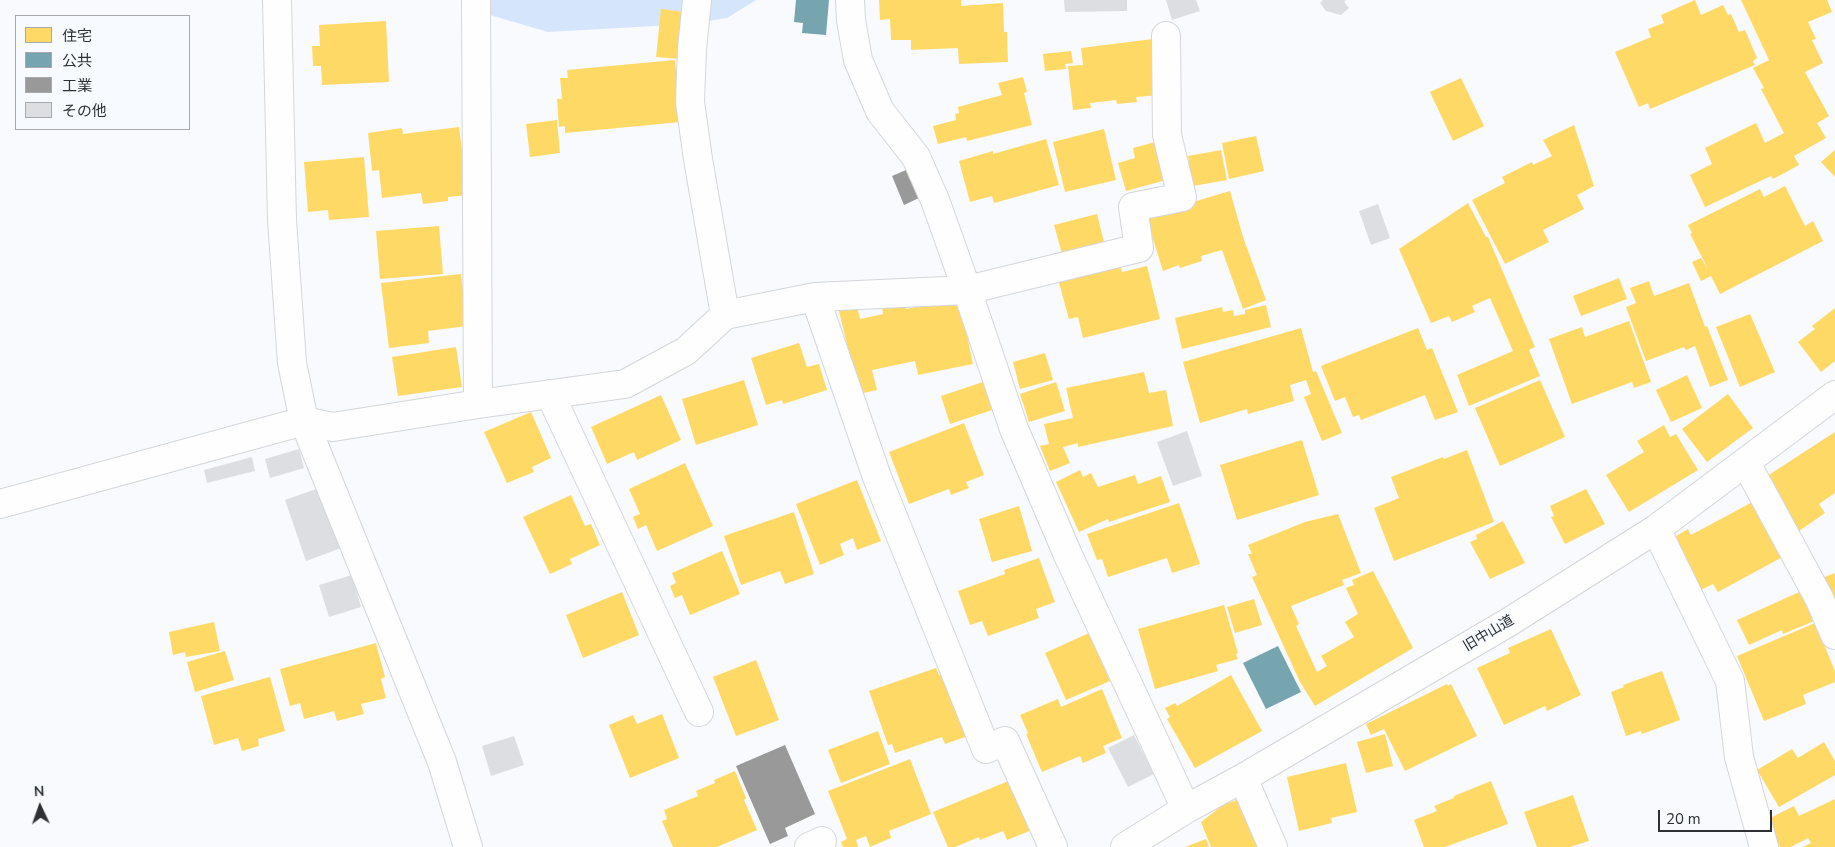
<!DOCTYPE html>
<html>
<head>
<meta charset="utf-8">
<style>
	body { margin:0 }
	#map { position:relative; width:1835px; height:847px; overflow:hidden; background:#f8fafd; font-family:"Nunito Sans","Noto Sans JP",sans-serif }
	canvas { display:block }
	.legend { position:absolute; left:15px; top:15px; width:175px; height:115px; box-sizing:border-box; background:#f7fafe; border:1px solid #a7a9ad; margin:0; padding:6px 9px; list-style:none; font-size:15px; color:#2e3033 }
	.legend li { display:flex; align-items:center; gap:10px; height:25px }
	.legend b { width:25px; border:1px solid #a7a9ad }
	.north { position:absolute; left:15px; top:782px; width:50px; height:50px; -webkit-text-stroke:4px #f7fafe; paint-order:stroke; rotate:357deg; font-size:14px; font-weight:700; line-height:20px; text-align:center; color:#2e3033 }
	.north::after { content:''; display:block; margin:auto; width:18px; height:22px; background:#2e3033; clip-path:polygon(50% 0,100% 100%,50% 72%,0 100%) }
	.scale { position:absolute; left:1658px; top:810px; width:114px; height:22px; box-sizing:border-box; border:2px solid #2e3033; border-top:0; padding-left:6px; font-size:15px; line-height:18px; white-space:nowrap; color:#2e3033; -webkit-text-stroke:4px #f7fafe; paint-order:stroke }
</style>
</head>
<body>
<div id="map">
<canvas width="1835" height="847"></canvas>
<ul class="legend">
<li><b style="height:14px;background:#ffd966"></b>住宅</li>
<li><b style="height:14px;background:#76a5af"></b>公共</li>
<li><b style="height:14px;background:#999"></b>工業</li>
<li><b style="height:14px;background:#dcdee2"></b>その他</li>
</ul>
<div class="north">N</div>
<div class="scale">20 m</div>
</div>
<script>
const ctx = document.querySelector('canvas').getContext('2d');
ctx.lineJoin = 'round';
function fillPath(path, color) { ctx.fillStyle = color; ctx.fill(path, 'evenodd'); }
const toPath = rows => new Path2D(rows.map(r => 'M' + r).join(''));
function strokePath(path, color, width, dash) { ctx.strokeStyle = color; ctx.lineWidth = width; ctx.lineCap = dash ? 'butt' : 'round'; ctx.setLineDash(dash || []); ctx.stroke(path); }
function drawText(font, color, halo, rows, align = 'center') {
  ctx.font = font + ' "Nunito Sans","Noto Sans JP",sans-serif'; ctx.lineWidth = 5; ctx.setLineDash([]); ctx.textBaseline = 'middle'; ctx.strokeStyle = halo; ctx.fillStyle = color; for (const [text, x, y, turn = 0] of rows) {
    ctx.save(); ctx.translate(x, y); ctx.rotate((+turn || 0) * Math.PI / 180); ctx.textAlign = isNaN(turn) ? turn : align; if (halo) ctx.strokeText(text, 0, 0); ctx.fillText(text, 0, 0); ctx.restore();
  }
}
const green = toPath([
	[483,0,756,0,727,18,690,24,548,32,490,15]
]);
const homes = toPath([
	[879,0,961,0,961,6,1003,3,1004,32,1007,32,1008,62,959,64,958,48,911,50,911,40,891,40,890,19,880,20],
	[1695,0,1701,15,1723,5,1728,15,1731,14,1739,32,1745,30,1757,58,1753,61,1755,65,1650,109,1648,103,1639,107,1615,52,1651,37,1648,29,1664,23,1661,15],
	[1741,0,1827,0,1832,12,1808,22,1816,39,1812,40,1823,63,1805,72,1829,116,1817,123,1826,138,1794,156,1799,165,1773,179,1771,176,1705,207,1690,175,1712,164,1705,148,1756,123,1765,143,1784,133,1761,89,1764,88,1753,68,1769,60],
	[661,9,684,12,679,59,656,57],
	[386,21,389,82,322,85,321,66,313,66,312,46,320,46,319,25],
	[1153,39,1159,95,1136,97,1137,102,1117,104,1116,100,1090,103,1091,108,1073,110,1068,66,1083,65,1081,48],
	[1071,51,1073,63,1065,64,1066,69,1045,71,1043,54],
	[675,60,681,122,565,133,565,126,559,127,557,99,562,99,560,78,568,78,567,70],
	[1023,77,1027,92,1024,93,1032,125,967,141,966,137,938,144,933,126,956,120,955,114,959,113,958,107,1002,95,998,83],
	[1461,78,1484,126,1453,141,1430,92],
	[557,120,560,153,530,157,526,124],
	[1574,125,1594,186,1577,195,1584,209,1543,230,1549,242,1505,264,1472,200,1505,183,1502,177,1532,162,1533,165,1552,156,1543,140],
	[459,127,468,195,448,197,448,201,423,204,421,193,382,198,379,170,372,171,368,133,402,128,403,134],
	[1104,129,1116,180,1065,192,1053,142],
	[1256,136,1264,171,1229,179,1222,143],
	[1046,139,1059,185,994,203,992,196,970,202,959,161,993,151,993,154],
	[1159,141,1170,179,1126,191,1118,163,1135,158,1133,148],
	[1221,150,1227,180,1193,186,1188,156],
	[1835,150,1835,177,1821,162],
	[364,157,369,217,329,220,328,210,308,212,304,162],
	[1785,186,1805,226,1813,221,1823,241,1720,294,1711,276,1701,281,1692,262,1701,258,1708,269,1690,234,1692,233,1688,225,1760,189,1764,197],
	[1230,191,1243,237,1266,300,1243,309,1222,250,1201,256,1202,261,1180,268,1179,265,1163,271,1146,216],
	[1468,203,1486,237,1488,237,1535,347,1529,350,1540,376,1469,406,1457,375,1513,351,1490,298,1472,306,1475,312,1452,322,1449,316,1431,323,1399,249],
	[1097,214,1106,250,1064,261,1054,225],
	[439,226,443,274,380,279,376,231],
	[1120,263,1122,272,1147,266,1160,319,1083,338,1078,317,1069,319,1058,279],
	[461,274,467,326,428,331,429,343,389,348,381,283],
	[1619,278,1627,299,1581,316,1573,296],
	[1649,281,1654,296,1689,283,1705,327,1707,326,1728,380,1710,387,1695,346,1686,350,1684,347,1646,361,1626,307,1636,303,1630,288],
	[959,298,973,364,918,375,915,361,872,370,877,390,859,394,837,303,856,302,860,319,883,314,882,307,904,302,906,309],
	[1266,305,1271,327,1182,349,1175,318,1222,307,1223,312,1233,310,1234,316,1245,314,1245,310],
	[1835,308,1835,361,1821,372,1798,342,1815,329,1812,326],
	[1750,314,1775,372,1740,387,1716,327],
	[1629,321,1651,382,1634,388,1632,382,1572,404,1549,339,1582,327,1585,337],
	[1301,328,1313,372,1316,371,1342,433,1322,441,1304,397,1311,394,1306,380,1290,385,1294,401,1248,414,1247,409,1200,423,1183,362],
	[1418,328,1427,350,1432,348,1458,412,1435,420,1425,395,1361,420,1359,415,1353,417,1345,397,1335,401,1321,366],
	[799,343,807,367,819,364,827,390,783,404,782,400,766,405,751,358],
	[456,347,462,387,398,396,392,357],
	[1045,353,1053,380,1020,389,1013,362],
	[1144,372,1149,393,1166,390,1173,426,1078,447,1078,443,1063,447,1070,463,1050,471,1040,446,1049,444,1044,424,1073,418,1066,388],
	[1687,375,1702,408,1671,422,1656,390],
	[744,380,758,425,696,445,682,399],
	[1540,380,1565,437,1500,466,1475,408],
	[983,382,992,410,950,424,941,396],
	[1056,382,1065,411,1029,422,1020,394],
	[1728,394,1753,428,1707,462,1682,429],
	[661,395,681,440,637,460,634,452,607,464,591,427],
	[531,412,551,458,532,467,534,472,507,483,484,432],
	[964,423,984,475,966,482,969,488,951,495,949,489,909,504,889,452],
	[1664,425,1670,437,1676,434,1698,470,1629,512,1606,475,1644,452,1637,441],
	[1835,432,1835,493,1819,504,1825,513,1799,531,1764,478],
	[1302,440,1319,495,1237,520,1220,465],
	[1467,450,1494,522,1394,561,1374,508,1399,498,1391,477,1443,457,1444,459],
	[685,463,713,526,657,551,646,525,638,529,633,517,640,514,629,489],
	[1080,470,1083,477,1091,473,1098,487,1135,475,1138,484,1161,476,1170,502,1109,522,1108,519,1079,532,1056,482],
	[857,480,881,541,857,550,853,538,840,544,844,555,820,565,796,504],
	[1586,489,1605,524,1565,544,1551,517,1554,516,1550,506],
	[571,495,585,526,591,524,600,545,570,559,572,564,550,574,523,517],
	[1758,499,1788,554,1718,592,1713,584,1701,590,1673,538,1688,529,1691,535],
	[1179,503,1200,564,1172,573,1167,558,1108,577,1102,559,1097,560,1087,534],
	[1019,506,1032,551,992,562,979,519],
	[794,512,814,574,785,584,780,571,741,585,724,536],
	[1338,514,1361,573,1342,580,1344,585,1291,606,1299,624,1296,626,1317,672,1327,666,1321,656,1354,637,1345,622,1358,614,1346,588,1354,585,1352,580,1373,571,1413,648,1315,706,1300,682,1252,577,1257,575,1248,554,1252,554,1248,545,1305,522],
	[1503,521,1525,563,1490,579,1470,542,1477,539,1476,535],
	[722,551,740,594,690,615,682,595,675,598,670,586,676,583,672,573],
	[1039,558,1055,602,1036,609,1039,618,988,636,982,621,970,625,958,591,1005,574,1004,570],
	[1835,573,1835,611,1822,578],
	[1806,589,1819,619,1783,634,1782,630,1749,645,1737,620],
	[622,592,639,635,583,658,566,615],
	[1254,599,1262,625,1235,633,1227,607],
	[1224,605,1238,653,1236,654,1238,659,1216,665,1218,671,1155,689,1138,629],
	[214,622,220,651,186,657,185,652,173,655,169,632],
	[1815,623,1835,671,1835,682,1803,695,1806,704,1764,721,1737,656],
	[1551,629,1581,695,1547,711,1545,706,1504,725,1477,668,1510,653,1508,648],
	[1089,633,1110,681,1066,700,1045,653],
	[376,643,385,677,381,679,386,698,361,704,364,714,337,721,334,711,304,719,300,703,290,706,280,669],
	[225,651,234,680,195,692,187,662],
	[756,660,779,720,736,736,713,677],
	[936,668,939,675,949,672,971,735,945,744,942,737,895,753,892,744,888,745,869,691],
	[1662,671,1680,720,1642,734,1641,731,1626,736,1611,692,1624,687,1623,685],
	[1231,675,1262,731,1195,768,1167,719,1170,717,1165,708,1175,703,1177,706],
	[270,677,285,731,258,739,259,746,242,751,238,738,214,745,201,696],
	[1447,684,1448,686,1451,684,1477,736,1405,771,1384,729,1371,735,1366,724],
	[1102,689,1122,738,1103,746,1106,753,1083,763,1080,756,1042,772,1026,734,1028,733,1020,715,1058,699,1061,707],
	[662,714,679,758,630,778,609,725,633,715,637,724],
	[878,731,890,764,841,783,828,750],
	[1385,734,1393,766,1366,773,1357,742],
	[1824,742,1835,761,1835,775,1779,807,1757,770,1792,749,1798,758],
	[910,759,931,814,889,831,891,838,870,847,866,836,856,840,858,847,843,847,841,842,847,839,828,791],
	[1346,763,1357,812,1331,818,1332,823,1299,831,1287,777],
	[735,771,746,798,744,800,757,830,717,847,673,847,662,821,667,819,664,810,698,796,696,791,715,783,714,780],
	[1011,780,1032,830,1007,840,1003,831,980,840,979,837,955,847,948,847,933,812],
	[1491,781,1508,824,1445,847,1424,847,1414,820,1437,811,1434,806,1454,798,1454,796],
	[1573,795,1589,841,1570,847,1537,847,1524,812],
	[1247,796,1267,847,1211,847,1201,822,1223,805],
	[1835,799,1835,847,1803,847,1811,843,1808,838,1791,847,1780,847,1766,820,1794,806,1799,816],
	[1206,839,1209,847,1185,847]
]);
const public = toPath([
	[796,0,829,0,826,35,802,33,803,23,794,22],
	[1278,646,1301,692,1266,709,1243,663]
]);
const industry = toPath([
	[906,170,919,198,904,205,892,176],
	[785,745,815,814,785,828,788,836,770,844,736,766]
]);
const building = toPath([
	[1064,0,1127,0,1127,11,1065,12],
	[1166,0,1196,0,1200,11,1172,20],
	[1323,0,1346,0,1344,2,1349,8,1341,15,1326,11,1320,3],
	[1378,204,1390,238,1371,245,1359,211],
	[1187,431,1202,476,1173,486,1157,442],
	[299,449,304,468,270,478,265,459],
	[252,457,255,471,207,483,204,470],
	[319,488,341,548,306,561,285,500],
	[352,575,361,607,329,617,319,585],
	[1134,735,1154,774,1128,787,1108,748],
	[514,736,524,765,491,776,482,746]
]);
const minor = toPath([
	[277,0,282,220,292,363,304,421,442,762,468,847],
	[476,0,478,404],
	[697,0,692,49,690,102,698,159,725,315],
	[850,0,851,20,858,60,880,111,916,157,935,200,967,290,1014,429,1068,555,1186,809],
	[815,297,877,477,986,749,1005,741,1053,847],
	[550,394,699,712],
	[1746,463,1819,598,1835,635],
	[0,504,304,421,333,427,478,404,625,384,686,351,725,315,815,297,967,290,1139,248,1133,207,1182,197,1167,135,1166,36],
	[1656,529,1730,681,1739,757,1764,847],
	[1243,778,1273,847],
	[809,847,822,841],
	[1125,847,1186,809,1243,778,1509,622,1656,529,1835,395]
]);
const streetNames = [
	["旧中山道",1489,634,-31]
];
fillPath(green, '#d5e5fb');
fillPath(homes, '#ffd966');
fillPath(public, '#76a5af');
fillPath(industry, '#999');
fillPath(building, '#dcdee2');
strokePath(minor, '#d4d6d9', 30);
strokePath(minor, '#fefeff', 28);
drawText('14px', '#2e3033', '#f7fafe', streetNames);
</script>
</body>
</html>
